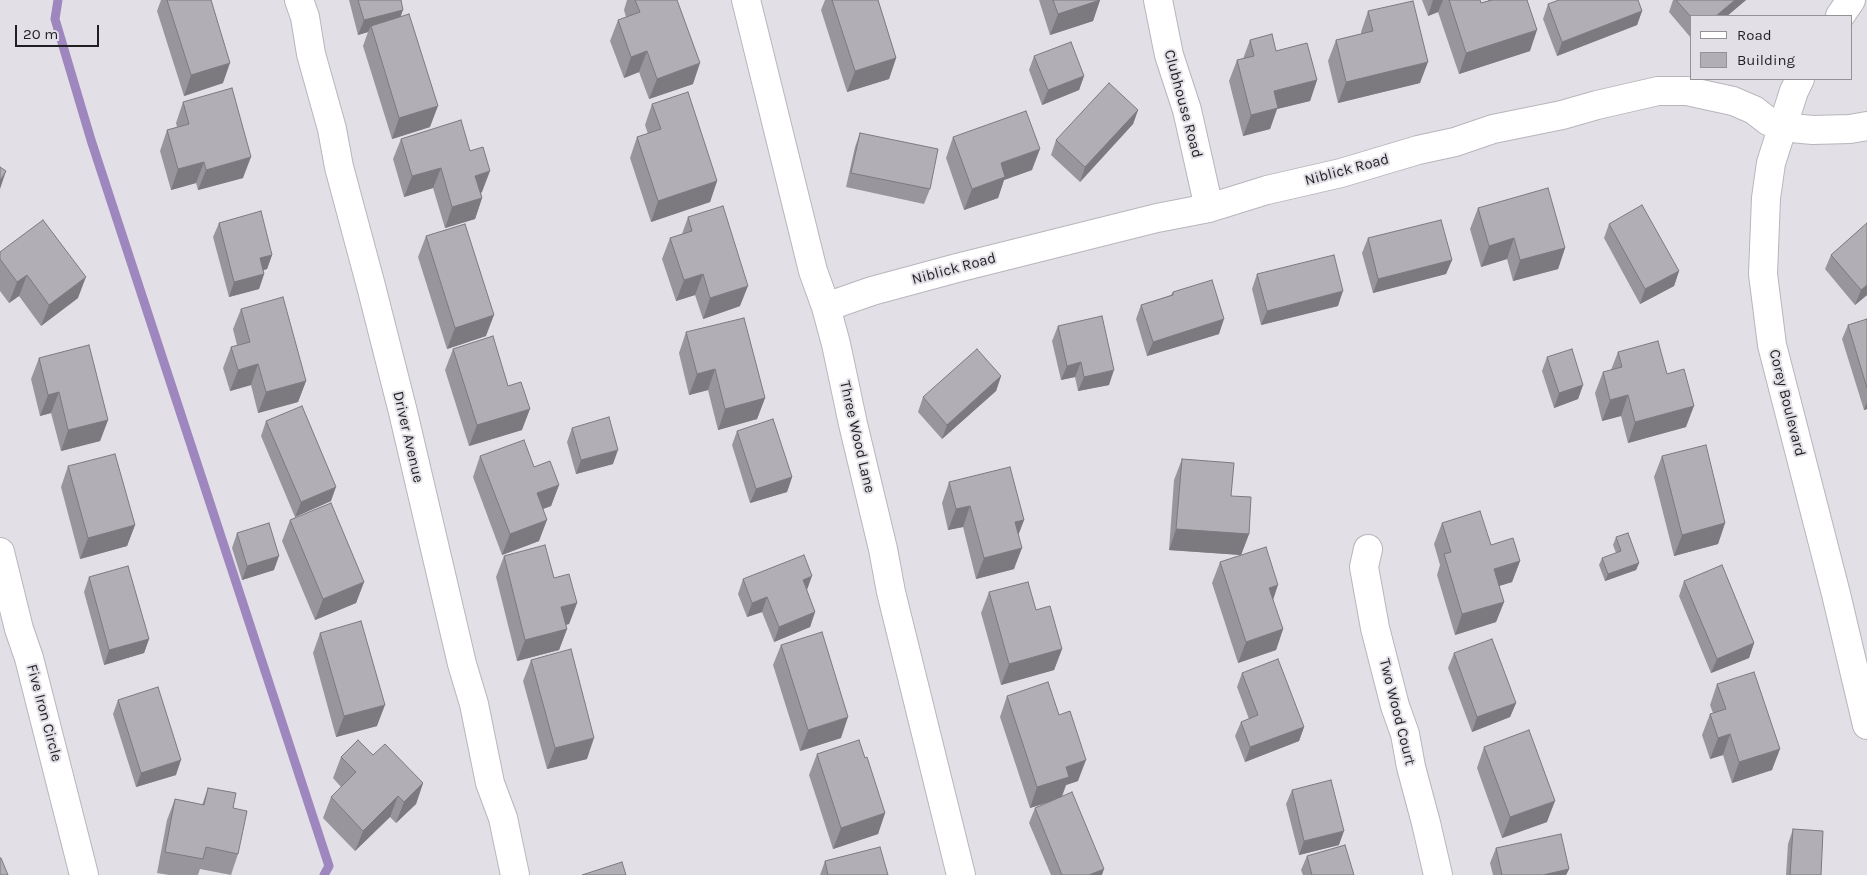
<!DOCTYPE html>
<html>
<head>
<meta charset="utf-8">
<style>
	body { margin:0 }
	#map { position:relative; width:1867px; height:875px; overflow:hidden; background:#e2dfe6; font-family:Karla,sans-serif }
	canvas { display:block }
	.legend { position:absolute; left:1690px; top:15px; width:162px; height:65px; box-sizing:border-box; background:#e2dfe6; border:1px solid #949298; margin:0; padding:6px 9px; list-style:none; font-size:15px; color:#201f22 }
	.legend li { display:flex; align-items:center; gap:10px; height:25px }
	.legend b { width:25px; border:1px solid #949298 }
	.scale { position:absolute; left:15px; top:25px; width:84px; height:22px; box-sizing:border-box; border:2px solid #201f22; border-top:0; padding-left:6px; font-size:15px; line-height:18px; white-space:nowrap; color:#201f22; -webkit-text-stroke:4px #e2dfe6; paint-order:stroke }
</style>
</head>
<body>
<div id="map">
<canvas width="1867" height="875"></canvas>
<ul class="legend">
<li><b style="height:6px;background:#fff"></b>Road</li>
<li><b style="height:14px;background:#b1aeb5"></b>Building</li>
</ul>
<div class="scale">20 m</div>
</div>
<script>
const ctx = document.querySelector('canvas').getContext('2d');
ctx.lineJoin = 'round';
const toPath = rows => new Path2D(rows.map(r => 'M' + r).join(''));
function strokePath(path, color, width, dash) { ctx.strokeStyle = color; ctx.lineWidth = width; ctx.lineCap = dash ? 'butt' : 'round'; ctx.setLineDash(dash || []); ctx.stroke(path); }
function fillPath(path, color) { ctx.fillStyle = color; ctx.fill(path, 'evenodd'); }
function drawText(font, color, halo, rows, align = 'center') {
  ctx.font = font + ' Karla,sans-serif'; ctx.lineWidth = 4; ctx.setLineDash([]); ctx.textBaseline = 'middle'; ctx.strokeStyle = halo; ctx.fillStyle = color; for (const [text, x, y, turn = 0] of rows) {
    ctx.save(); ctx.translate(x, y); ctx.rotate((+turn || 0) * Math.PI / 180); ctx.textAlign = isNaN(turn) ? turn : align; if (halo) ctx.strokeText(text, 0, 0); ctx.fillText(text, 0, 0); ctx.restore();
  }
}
const stream = toPath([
	[58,0,55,19,91,140,329,866,324,875]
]);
const street = toPath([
	[299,0,305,17,311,54,332,129,339,167,371,286,403,412,462,664,474,704,490,783,503,818,515,875],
	[746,0,813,271,826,307,836,344,853,424,883,549,891,592,961,875],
	[1158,0,1169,55,1187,110,1209,208],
	[1840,16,1851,0],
	[1800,79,1794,91,1771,163,1766,198,1763,274,1772,345,1836,594,1867,725],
	[826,307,872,291,957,268,1157,218,1209,208,1267,190,1341,173,1418,150,1455,142,1493,129,1562,115,1597,105,1658,91,1687,91,1733,101,1754,110,1768,121,1781,127,1813,130,1850,129,1867,126],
	[1368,549,1364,567,1375,628,1395,706,1405,734,1411,767,1426,823,1438,875],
	[0,552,19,629,29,658,84,875]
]);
const wall = toPath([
	[161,0,211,0,223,83,184,96,157,11],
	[349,0,401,0,401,16,430,127,392,139,363,46,368,32,358,35],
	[627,0,677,0,693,84,649,99,639,72,624,78,610,41,618,20,626,17,624,10],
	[825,0,878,0,896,58,889,79,847,92,821,10],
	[1039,0,1100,0,1093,21,1050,35],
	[1422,0,1480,0,1481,3,1488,1,1488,0,1527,0,1530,51,1459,74,1438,12,1428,16],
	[1673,0,1746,0,1727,16,1691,16,1691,38,1669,12],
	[1548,4,1642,11,1637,25,1557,56,1543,19],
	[1368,11,1420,83,1338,103,1328,61,1336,40,1361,34,1361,32],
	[1250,40,1276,51,1317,80,1310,101,1277,109,1270,129,1243,136,1229,81,1237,60,1243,59],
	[1034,56,1084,76,1079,90,1042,105,1029,70],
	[183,102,243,178,198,190,196,183,171,190,160,151,167,130,177,127,176,123],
	[652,104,717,181,710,202,651,222,630,158,637,137,648,134,645,125],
	[1138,110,1133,124,1080,182,1051,155,1056,140],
	[860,133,930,189,924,204,846,187,855,147],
	[953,137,1032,170,1004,180,998,198,964,210,946,158],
	[401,139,482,192,481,193,482,198,475,219,445,228,433,188,404,197,393,159],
	[1478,208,1565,248,1558,269,1513,281,1507,259,1481,267,1470,229],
	[688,217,740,306,703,319,695,295,676,301,662,259,670,238,682,234],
	[219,223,272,255,267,269,263,270,264,274,259,289,229,297,213,237],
	[1867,223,1867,295,1855,305,1825,269,1831,255],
	[1609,224,1679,271,1674,286,1640,304,1604,238],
	[426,236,486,336,447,349,418,257],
	[1368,238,1452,260,1446,274,1373,293,1362,253],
	[0,252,78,298,41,326,19,296,9,303,0,291],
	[1257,274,1338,306,1261,325,1252,289],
	[1173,292,1219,334,1147,356,1136,319,1141,305,1171,295],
	[241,309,306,381,298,402,258,413,251,385,230,391,223,368,231,347,237,345,233,329],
	[1867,319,1867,409,1864,410,1842,339,1848,325],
	[1058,326,1109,385,1078,391,1075,377,1061,380,1052,341],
	[686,332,765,398,757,419,718,430,708,390,689,395,679,353],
	[453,349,522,430,469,446,445,370],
	[1618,352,1667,374,1686,427,1628,443,1621,416,1602,421,1595,393,1603,372,1611,370],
	[1547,357,1583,385,1578,399,1554,408,1542,371],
	[39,358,108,420,100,441,61,451,51,413,40,416,31,379],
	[1001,376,996,391,942,439,918,412,923,397],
	[266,421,331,501,295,517,261,436],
	[572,428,613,464,576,474,567,442],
	[737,431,792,477,787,492,750,503,732,445],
	[480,456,534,467,559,485,551,506,543,509,539,541,502,555,473,477],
	[1662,456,1725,523,1718,544,1674,556,1654,477],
	[1182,459,1231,496,1249,534,1241,555,1169,550,1174,480],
	[68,466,135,525,127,546,80,559,61,487],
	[949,482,1024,520,1018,535,1014,569,976,579,963,527,948,530,942,503],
	[290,520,364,582,356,603,315,620,282,541],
	[1442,523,1491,545,1520,561,1512,582,1499,586,1504,602,1496,622,1455,635,1437,575,1440,565,1434,544],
	[237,533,274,570,242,580,232,548],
	[1616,537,1639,563,1636,570,1605,581,1599,565,1602,558,1616,553,1613,545],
	[504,556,554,578,577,603,569,624,565,625,567,629,559,650,517,661,496,577],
	[1220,562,1283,629,1276,650,1238,663,1212,583],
	[89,577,149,639,144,653,104,665,84,592],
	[743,579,807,590,815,612,810,627,774,642,762,612,747,617,738,594],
	[1684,581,1754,643,1749,658,1711,673,1679,596],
	[989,592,1062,649,1054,670,1001,685,981,613],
	[320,633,377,726,336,737,313,653],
	[781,645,841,738,800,751,773,665],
	[1454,653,1516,703,1510,717,1472,732,1448,668],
	[531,660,587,759,547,769,523,681],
	[1242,673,1304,727,1299,741,1245,762,1235,736,1241,722,1249,719,1237,687],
	[1717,684,1772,770,1732,783,1723,755,1710,759,1702,735,1710,714,1713,713,1710,705],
	[1007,696,1078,781,1066,785,1062,797,1102,875,1051,875,1029,823,1035,808,1056,800,1030,808,1000,717],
	[118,700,176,775,136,787,113,714],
	[1484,747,1547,822,1502,838,1477,768],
	[817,754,865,758,885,813,878,834,833,849,809,775],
	[373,755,423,783,416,804,396,823,390,817,355,851,323,818,331,797,341,787,333,778,341,757],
	[208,788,233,808,238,854,231,875,200,869,198,875,169,875,157,873,167,820,175,799,202,805],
	[1292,790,1339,845,1299,855,1286,804],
	[1793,829,1821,875,1786,875,1788,844],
	[1496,848,1569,869,1566,875,1493,875,1490,863],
	[1307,856,1354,875,1303,875,1301,870],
	[825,861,888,875,820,875]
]);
const shadedWall = toPath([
	[1100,0,1093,21,1050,35,1058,14],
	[1433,0,1443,0,1438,12,1428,16],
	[1735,0,1746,0,1727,16,1716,16],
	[403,10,398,24,371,26,368,32,358,35,364,20],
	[1642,11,1637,25,1557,56,1562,42],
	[1537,30,1530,51,1459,74,1466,53],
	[647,51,639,72,624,78,631,57],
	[896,58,889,79,847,92,855,71],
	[1428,62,1420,83,1338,103,1346,82],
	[230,63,223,83,184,96,191,75],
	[700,63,693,84,649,99,657,79],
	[1084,76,1079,90,1042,105,1048,90],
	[1317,80,1310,101,1277,109,1270,129,1243,136,1251,115,1274,91],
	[438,106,430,127,392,139,399,118],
	[1138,110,1133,124,1080,182,1085,167],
	[1040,149,1032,170,1004,180,998,198,964,210,972,189,1001,163],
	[251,157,243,178,198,190,206,170],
	[204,162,196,183,171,190,178,169],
	[441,168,433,188,404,197,412,176],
	[6,171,0,189,0,181],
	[490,171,482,192,468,197,475,176],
	[717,181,710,202,651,222,658,201],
	[482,198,475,219,445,228,452,207],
	[1514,238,1507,259,1481,267,1489,246],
	[1565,248,1558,269,1513,281,1520,260],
	[272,255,267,269,254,273,260,258],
	[1452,260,1446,274,1373,293,1378,279],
	[1679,271,1674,286,1640,304,1645,289],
	[264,274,259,289,229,297,234,282],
	[703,274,695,295,676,301,684,280],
	[27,275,19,296,9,303,17,282],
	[86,277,78,298,41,326,49,305],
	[1867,285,1867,295,1855,305,1861,290],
	[748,286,740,306,703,319,710,298],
	[1343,291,1338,306,1261,325,1267,311],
	[494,315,486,336,447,349,455,328],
	[1224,319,1219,334,1147,356,1153,342],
	[1081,362,1075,377,1061,380,1067,366],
	[258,364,251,385,230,391,238,370],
	[715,369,708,390,689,395,697,374],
	[1114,370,1109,385,1078,391,1084,377],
	[1001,376,996,391,942,439,947,425],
	[306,381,298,402,258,413,266,392],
	[1583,385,1578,399,1554,408,1559,393],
	[59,392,51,413,40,416,48,395],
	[1628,395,1621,416,1602,421,1610,400],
	[765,398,757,419,718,430,725,409],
	[1867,402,1867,409,1864,410],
	[1694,406,1686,427,1628,443,1635,422],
	[530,409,522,430,469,446,477,425],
	[108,420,100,441,61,451,68,430],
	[618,450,613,464,576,474,581,460],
	[792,477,787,492,750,503,756,489],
	[559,485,551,506,529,514,537,493],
	[336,487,331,501,295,517,301,502],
	[970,506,963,527,948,530,956,509],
	[547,520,539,541,502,555,510,534],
	[1024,520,1016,541,1015,522],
	[1725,523,1718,544,1674,556,1682,535],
	[135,525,127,546,80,559,88,538],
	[1176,529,1249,534,1241,555,1169,550],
	[1022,548,1014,569,976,579,984,558],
	[279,556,274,570,242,580,247,566],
	[1520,561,1512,582,1486,590,1494,569],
	[1639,563,1636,570,1605,581,1608,574],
	[812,576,807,590,803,580],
	[364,582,356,603,315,620,323,599],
	[1278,585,1271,606,1269,588],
	[767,597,762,612,747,617,752,603],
	[1504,602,1496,622,1455,635,1462,614],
	[577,603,569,624,553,628,561,607],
	[815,612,810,627,774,642,779,627],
	[567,629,559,650,517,661,525,640],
	[1283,629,1276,650,1238,663,1246,642],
	[149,639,144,653,104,665,109,650],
	[1754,643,1749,658,1711,673,1717,659],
	[1062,649,1054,670,1001,685,1009,664],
	[1516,703,1510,717,1472,732,1477,717],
	[385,705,377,726,336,737,344,716],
	[848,717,841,738,800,751,808,730],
	[1304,727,1299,741,1245,762,1250,747],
	[1730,734,1723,755,1710,759,1718,738],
	[594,738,587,759,547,769,555,748],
	[1780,749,1772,770,1732,783,1739,762],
	[181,760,176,775,136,787,141,773],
	[1086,760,1078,781,1066,785,1061,798,1030,808,1037,787,1066,767],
	[423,783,416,804,396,823,404,802],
	[398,796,390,817,355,851,363,831],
	[1555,801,1547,822,1502,838,1510,817],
	[885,813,878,834,833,849,841,828],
	[1344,831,1339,845,1299,855,1304,841],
	[1104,869,1102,875,1089,875],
	[1569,869,1566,875,1543,875]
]);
const building = toPath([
	[167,0,211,0,230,63,191,75,167,0],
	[358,0,401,0,403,10,364,20,358,0],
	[635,0,677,0,700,63,657,79,647,51,631,57,618,20,640,12,635,0],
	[832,0,878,0,896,58,855,71,832,0],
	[1053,0,1100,0,1058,14,1053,0],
	[1449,0,1480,0,1481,3,1492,0,1527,0,1537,30,1466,53,1449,0],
	[1559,0,1638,0,1642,11,1562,42,1548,4,1559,0],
	[1676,0,1735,0,1716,16,1691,16,1691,17,1676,0],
	[1413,1,1428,62,1346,82,1336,40,1373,31,1368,11,1413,1],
	[409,14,438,106,399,118,371,26,409,14],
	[1272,34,1276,51,1307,43,1317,80,1274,91,1278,108,1251,115,1237,60,1254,56,1250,40,1272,34],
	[1071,42,1084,76,1048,90,1034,56,1071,42],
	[1109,83,1138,110,1085,167,1056,140,1109,83],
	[232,88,251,157,206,170,204,162,178,169,167,130,189,124,183,102,232,88],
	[688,92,717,181,658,201,637,137,661,129,652,104,688,92],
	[1026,111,1040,149,1001,163,1005,177,972,189,953,137,1026,111],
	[461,120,470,151,483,147,490,171,475,176,482,198,452,207,441,168,412,176,401,139,461,120],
	[860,133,938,149,930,189,851,173,860,133],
	[0,167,6,171,0,181,0,167],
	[1548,188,1565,248,1520,260,1514,238,1489,246,1478,208,1548,188],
	[1642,205,1679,271,1645,289,1609,224,1642,205],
	[723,206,748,286,710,298,703,274,684,280,670,238,692,231,688,217,723,206],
	[261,211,272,255,260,258,264,274,234,282,219,223,261,211],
	[43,220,86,277,49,305,27,275,17,282,0,259,0,252,43,220],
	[1441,220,1452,260,1378,279,1368,238,1441,220],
	[1867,223,1867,285,1861,290,1831,255,1867,223],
	[465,224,494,315,455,328,426,236,465,224],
	[1334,255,1343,291,1267,311,1257,274,1334,255],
	[1212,280,1224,319,1153,342,1141,305,1173,295,1173,292,1212,280],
	[283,297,306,381,266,392,258,364,238,370,231,347,250,342,241,309,283,297],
	[1102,316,1114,370,1084,377,1081,362,1067,366,1058,326,1102,316],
	[744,318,765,398,725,409,715,369,697,374,686,332,744,318],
	[1867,319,1867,388,1848,325,1867,319],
	[493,336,508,386,521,382,530,409,477,425,453,349,493,336],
	[1658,341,1667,374,1684,369,1694,406,1635,422,1628,395,1610,400,1603,372,1622,367,1618,352,1658,341],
	[89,345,108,420,68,430,59,392,48,395,39,358,89,345],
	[977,349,1001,376,947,425,923,397,977,349],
	[1572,349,1583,385,1559,393,1547,357,1572,349],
	[302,406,336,487,301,502,266,421,302,406],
	[609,417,618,450,581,460,572,428,609,417],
	[773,419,792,477,756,489,737,431,773,419],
	[524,440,534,467,550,461,559,485,537,493,547,520,510,534,480,456,524,440],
	[1706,445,1725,523,1682,535,1662,456,1706,445],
	[115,454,135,525,88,538,68,466,115,454],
	[1182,459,1234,463,1231,496,1251,497,1249,534,1176,529,1182,459],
	[1010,467,1024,520,1015,522,1022,548,984,558,970,506,956,509,949,482,1010,467],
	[331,503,364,582,323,599,290,520,331,503],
	[1480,511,1491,545,1513,538,1520,561,1494,569,1504,602,1462,614,1444,554,1451,552,1442,523,1480,511],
	[269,523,279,556,247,566,237,533,269,523],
	[1628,533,1639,563,1608,574,1602,558,1621,551,1616,537,1628,533],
	[545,545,554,578,569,574,577,603,561,607,567,629,525,640,504,556,545,545],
	[1266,547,1278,585,1269,588,1283,629,1246,642,1220,562,1266,547],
	[804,555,812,576,803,580,815,612,779,627,767,597,752,603,743,579,804,555],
	[1722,565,1754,643,1717,659,1684,581,1722,565],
	[128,566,149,639,109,650,89,577,128,566],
	[1028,582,1036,610,1050,606,1062,649,1009,664,989,592,1028,582],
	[361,621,385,705,344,716,320,633,361,621],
	[822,632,848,717,808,730,781,645,822,632],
	[1492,639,1516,703,1477,717,1454,653,1492,639],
	[571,649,594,738,555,748,531,660,571,649],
	[1278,659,1304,727,1250,747,1241,722,1258,715,1242,673,1278,659],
	[1754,672,1780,749,1739,762,1730,734,1718,738,1710,714,1726,709,1717,684,1754,672],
	[1048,682,1059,715,1070,711,1086,760,1066,767,1069,777,1037,787,1007,696,1048,682],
	[158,687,181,760,141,773,118,700,158,687],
	[1529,730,1555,801,1510,817,1484,747,1529,730],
	[358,740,373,755,385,744,423,783,404,802,398,796,363,831,331,797,356,772,341,757,358,740],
	[859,740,865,758,867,757,885,813,841,828,817,754,859,740],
	[1331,780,1344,831,1304,841,1292,790,1331,780],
	[208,788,236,793,233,808,247,811,238,854,206,847,203,859,165,852,175,799,204,805,208,788],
	[1072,792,1104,869,1089,875,1062,875,1035,808,1072,792],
	[1793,829,1823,831,1821,875,1790,875,1793,829],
	[1561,834,1569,869,1543,875,1502,875,1496,848,1561,834],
	[1345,845,1354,875,1312,875,1307,856,1345,845],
	[880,847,888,875,828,875,825,861,880,847],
	[0,858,1,858,8,875,0,875,0,858],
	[622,862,626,875,582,875,622,862]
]);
const streetNames = [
	["Clubhouse Road",1183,104,75],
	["Niblick Road",1347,170,-15],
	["Niblick Road",954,269,-15],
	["Corey Boulevard",1787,403,76],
	["Driver Avenue",408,437,77],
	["Three Wood Lane",857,437,77],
	["Two Wood Court",1397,712,76],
	["Five Iron Circle",44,713,75]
];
strokePath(stream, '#9e86be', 9);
strokePath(street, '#b8b5bc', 30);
strokePath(street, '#fff', 28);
fillPath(wall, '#98969c');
fillPath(shadedWall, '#7c7a7f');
fillPath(building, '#b1aeb5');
strokePath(building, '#7c7a7f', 1);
drawText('15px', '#201f22', '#e2dfe6', streetNames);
</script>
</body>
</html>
